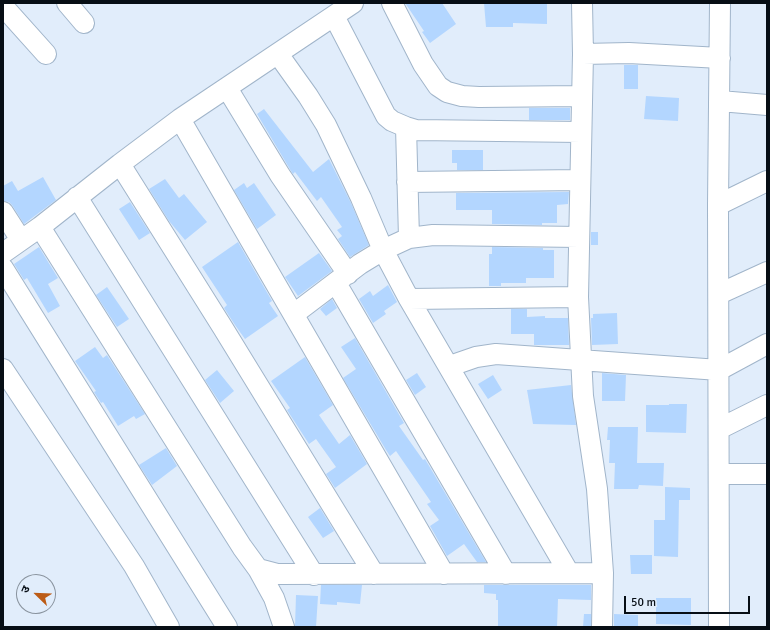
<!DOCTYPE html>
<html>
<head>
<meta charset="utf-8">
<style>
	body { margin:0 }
	#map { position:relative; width:770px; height:630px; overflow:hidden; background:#e1edfb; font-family:Signika,"Noto Sans Devanagari",sans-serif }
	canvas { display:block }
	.frame { position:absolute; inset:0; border:4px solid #070e15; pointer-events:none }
	.north { position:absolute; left:16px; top:574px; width:40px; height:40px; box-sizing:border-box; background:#e1edfb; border:1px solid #8a949f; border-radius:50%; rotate:293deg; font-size:11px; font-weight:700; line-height:16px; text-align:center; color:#070e15 }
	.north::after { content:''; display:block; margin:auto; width:14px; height:18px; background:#bc5c17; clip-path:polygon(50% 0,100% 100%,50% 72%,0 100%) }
	.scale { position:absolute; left:624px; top:596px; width:126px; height:18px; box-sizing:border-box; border:2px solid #070e15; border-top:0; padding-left:5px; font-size:12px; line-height:14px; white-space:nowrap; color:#070e15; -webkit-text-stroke:3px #e1edfb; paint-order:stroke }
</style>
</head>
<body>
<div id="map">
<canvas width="770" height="630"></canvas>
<div class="frame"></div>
<div class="north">उ</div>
<div class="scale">50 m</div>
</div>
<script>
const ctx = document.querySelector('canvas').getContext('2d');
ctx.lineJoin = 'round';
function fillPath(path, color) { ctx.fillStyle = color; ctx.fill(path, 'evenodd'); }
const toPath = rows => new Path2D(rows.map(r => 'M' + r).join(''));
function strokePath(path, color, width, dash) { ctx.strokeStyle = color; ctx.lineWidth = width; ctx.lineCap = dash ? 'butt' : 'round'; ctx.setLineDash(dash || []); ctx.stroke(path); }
const building = toPath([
	[405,3,442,3,456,24,430,43,422,32,424,31],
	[484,3,547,3,547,24,513,23,513,27,486,27],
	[624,65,638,65,638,89,624,89],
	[646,96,679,98,678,121,644,119],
	[529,108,570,108,570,120,529,120],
	[264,109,313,172,329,159,351,203,369,245,350,257,338,239,342,236,337,230,342,227,321,197,317,201,295,172,293,174,291,171,257,114],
	[452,150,483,150,483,170,457,170,457,163,452,163],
	[43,177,56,200,24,224,12,205,9,202,3,201,3,186,12,181,18,191],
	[165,179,179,198,184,194,207,222,185,240,169,221,149,189],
	[244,183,247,188,254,183,276,215,257,229,234,190],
	[569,192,568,204,557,205,557,223,542,223,542,225,492,224,492,210,456,210,456,193],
	[130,202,150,233,139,240,119,209],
	[591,232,598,232,598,245,591,245],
	[238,242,272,301,269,303,278,316,245,339,235,325,224,308,227,305,202,267],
	[39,247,58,278,48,284,60,306,48,313,27,278,24,280,14,264],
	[492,247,543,248,543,250,554,250,554,278,526,278,526,283,501,283,501,286,489,286,489,254,492,254],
	[319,253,332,271,298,296,285,277],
	[388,285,397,302,384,311,386,314,373,323,359,299,370,291,373,296],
	[107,287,129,319,117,327,96,295],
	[332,299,337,308,326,316,320,309],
	[511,309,527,309,527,317,545,316,545,318,568,318,569,345,534,345,534,334,511,334],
	[617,313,618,344,592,345,591,318,593,318,593,314],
	[355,338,404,423,399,426,423,460,425,459,486,562,477,562,464,544,447,556,430,526,439,520,427,504,431,502,396,451,390,456,386,450,343,378,356,369,341,347],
	[95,347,103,358,107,355,145,414,136,419,134,416,118,426,103,402,101,403,94,392,96,391,75,361],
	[305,357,333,405,319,415,339,444,350,435,367,464,335,488,326,474,336,467,316,439,309,444,287,410,290,408,271,381],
	[217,370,234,391,220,403,205,380],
	[417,373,426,387,415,395,406,380],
	[602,373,626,375,625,401,602,401],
	[493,375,502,390,488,399,478,384],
	[571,385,576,425,533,424,527,390],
	[669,404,687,404,686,433,646,432,646,405,669,405],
	[608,427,638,427,637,463,664,463,663,486,639,485,638,489,614,489,615,463,609,463,610,440,607,440],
	[166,448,177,466,152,485,139,465],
	[665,487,690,488,690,500,679,500,678,557,654,556,654,520,665,520],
	[320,508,334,531,323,538,308,517],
	[630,555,652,555,652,574,631,574],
	[321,585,362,585,360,604,337,602,337,605,320,604],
	[484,585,591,585,591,600,558,599,557,627,498,627,498,600,496,600,496,594,484,593],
	[296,595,318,596,316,627,295,627],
	[656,598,691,598,691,625,656,624],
	[584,614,591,614,591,627,583,627],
	[614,614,638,615,638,627,614,627]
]);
const minor = toPath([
	[67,3,84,23],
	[392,3,423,64,438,86,447,92,462,96,479,97,581,96],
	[582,3,583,54,578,297,583,396,597,489,603,573,602,627],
	[3,6,46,54],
	[334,16,386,116,392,121,406,127,416,130,581,132],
	[278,54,308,96,326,125,361,198,383,250,409,299,569,573],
	[583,54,629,53,720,58],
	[227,88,280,175,348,274],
	[720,101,767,105],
	[180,119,444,574],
	[406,127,409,238],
	[120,164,223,328,374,574],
	[407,182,580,180],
	[77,197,314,575],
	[718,205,767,181],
	[3,212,21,240],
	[40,227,242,547,258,569,277,574,603,573],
	[3,253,40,227,120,164,180,119,353,3],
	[3,268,227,627],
	[336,283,506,574],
	[719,294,767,272],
	[409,299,578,297],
	[294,314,360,264,383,250,409,238,433,235,579,237],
	[450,366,476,357,496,354,719,370,767,344],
	[3,369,134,566,169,627],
	[719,429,767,405],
	[719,474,767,474],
	[258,569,274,598,284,627],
	[719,627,718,205,720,3]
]);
fillPath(building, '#b3d6ff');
strokePath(minor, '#a1b5ca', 22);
strokePath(minor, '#fff', 20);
</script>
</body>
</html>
